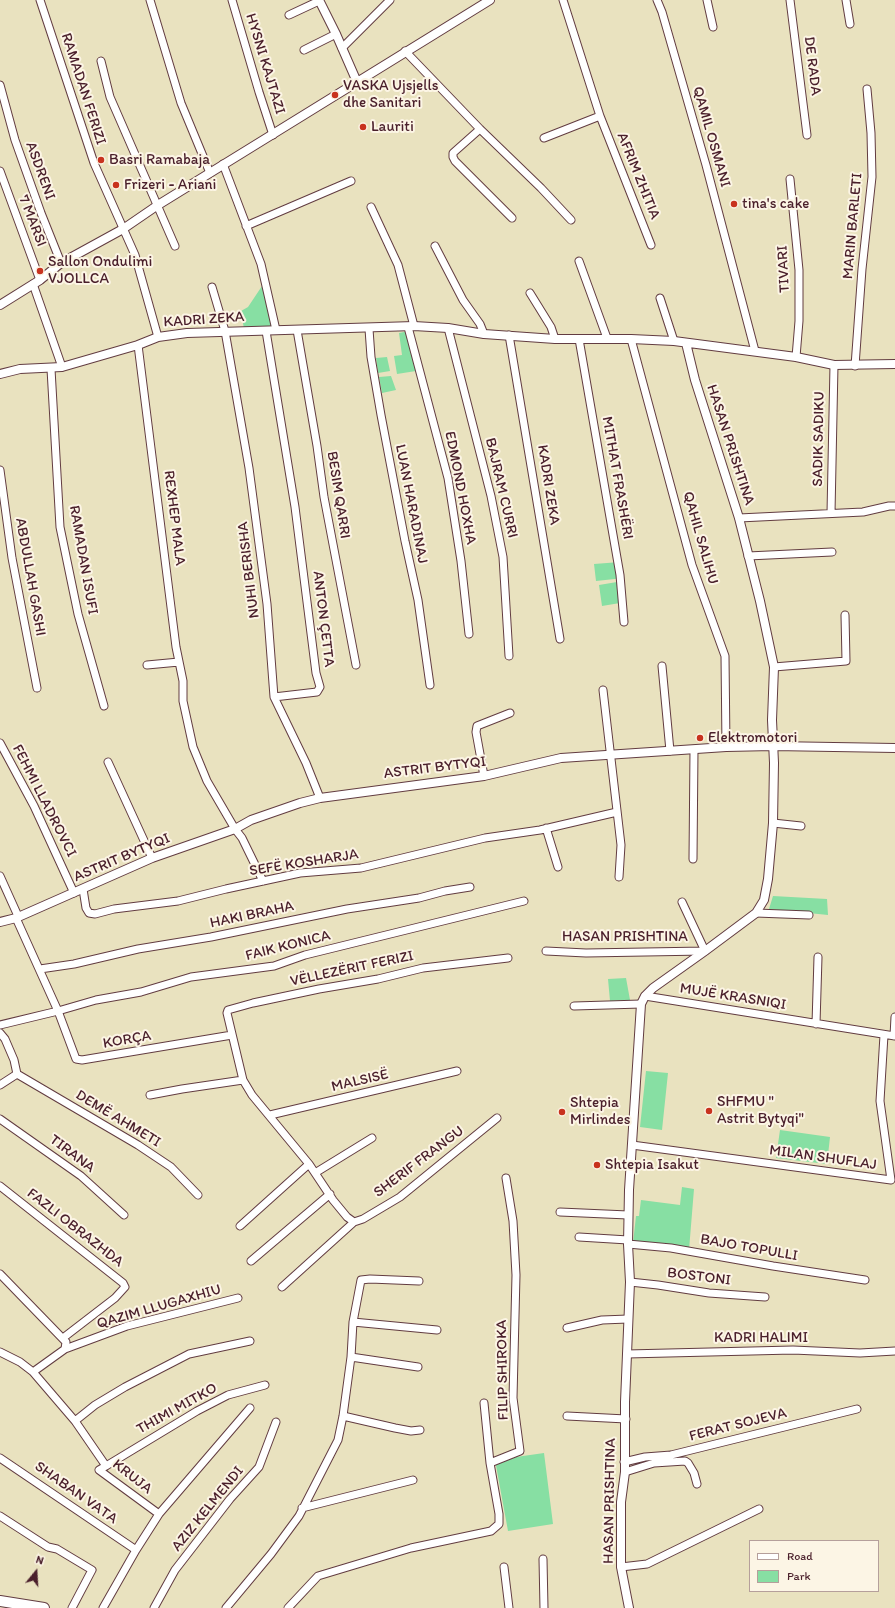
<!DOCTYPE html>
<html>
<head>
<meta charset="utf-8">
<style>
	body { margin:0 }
	#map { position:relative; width:895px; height:1608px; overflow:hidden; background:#e9e2bf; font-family:Itim,sans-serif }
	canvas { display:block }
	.legend { position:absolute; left:749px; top:1540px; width:130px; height:52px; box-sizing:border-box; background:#fcf5e5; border:1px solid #b59f9b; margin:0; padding:5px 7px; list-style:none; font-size:12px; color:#4a1f2b }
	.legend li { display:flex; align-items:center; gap:8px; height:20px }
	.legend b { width:20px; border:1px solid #b59f9b }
	.north { position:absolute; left:16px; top:1552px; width:40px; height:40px; -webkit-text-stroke:3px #fcf5e5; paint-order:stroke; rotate:18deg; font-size:11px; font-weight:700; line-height:16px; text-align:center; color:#4a1f2b }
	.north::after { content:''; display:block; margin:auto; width:14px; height:18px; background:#4a1f2b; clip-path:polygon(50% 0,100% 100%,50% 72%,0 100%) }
</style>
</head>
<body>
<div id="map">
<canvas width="895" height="1608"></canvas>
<ul class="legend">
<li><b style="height:5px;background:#fff"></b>Road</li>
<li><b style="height:11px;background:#87dfa3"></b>Park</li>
</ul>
<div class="north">N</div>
</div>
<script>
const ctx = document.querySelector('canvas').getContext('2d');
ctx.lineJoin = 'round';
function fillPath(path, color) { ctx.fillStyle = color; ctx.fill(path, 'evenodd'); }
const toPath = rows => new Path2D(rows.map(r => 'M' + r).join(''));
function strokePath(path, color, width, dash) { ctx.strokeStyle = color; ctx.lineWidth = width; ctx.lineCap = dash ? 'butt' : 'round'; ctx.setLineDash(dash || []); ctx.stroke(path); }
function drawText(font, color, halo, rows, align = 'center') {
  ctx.font = font + ' Itim,sans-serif'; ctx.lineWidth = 4; ctx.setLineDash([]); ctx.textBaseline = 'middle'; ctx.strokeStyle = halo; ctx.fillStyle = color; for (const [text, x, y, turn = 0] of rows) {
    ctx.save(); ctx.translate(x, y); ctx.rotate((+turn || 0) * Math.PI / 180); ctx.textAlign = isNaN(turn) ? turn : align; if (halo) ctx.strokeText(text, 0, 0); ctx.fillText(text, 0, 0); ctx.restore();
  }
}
const green = toPath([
	[264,283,272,326,244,329,241,311,248,307],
	[409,331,416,371,397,374,394,356,402,355,399,333],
	[387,357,390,371,378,373,376,358],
	[391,376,396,390,382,393,379,377],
	[620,562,624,578,596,581,594,564],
	[623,581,626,602,602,606,599,585],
	[773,896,827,899,828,915,769,909],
	[626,978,630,1000,610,1001,608,979],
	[646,1071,668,1073,662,1130,640,1127],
	[780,1130,830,1137,827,1164,776,1158],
	[682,1187,694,1189,689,1250,633,1243,636,1216,639,1216,641,1200,680,1205],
	[544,1453,553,1524,508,1531,495,1460]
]);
const minor = toPath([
	[40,0,94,163,135,255,158,337],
	[150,0,181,103,210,173],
	[232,0,259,92,273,135],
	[563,0,600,116,651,245],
	[657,0,662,12,706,165,755,351],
	[707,0,713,27],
	[790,0,807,135],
	[846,0,850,24],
	[289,15,319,1],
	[342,48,390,0],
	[304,50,336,34],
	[405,51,480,129,541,188,571,220],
	[101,61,110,97,175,246],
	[0,85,15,140,41,213,61,263],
	[480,129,453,153,453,157,455,161,512,218],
	[544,138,600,116],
	[223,164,261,264,276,330],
	[0,171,40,280],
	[790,179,799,270,799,321,796,357],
	[371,207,398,265,414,326],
	[246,226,351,181],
	[435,246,463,300,480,324,484,334],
	[579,261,607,338],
	[33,284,62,367],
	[212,287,225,331,249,468,267,604,274,697,306,763,320,798],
	[530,293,551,327,555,339],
	[660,298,674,341],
	[408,327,448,478,461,561,469,634],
	[448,328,491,496,503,557,509,656],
	[369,329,371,357,381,415,405,541,418,600,430,685],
	[297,330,317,446,324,497,356,665],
	[266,331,295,507,316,673,320,687,317,692,274,697],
	[509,335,560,639],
	[579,339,620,575,624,622],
	[631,339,692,565,725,656,726,747],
	[138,345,176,647,183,681,183,701,193,747,207,781,235,829,242,838,263,881],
	[855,366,862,269,872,177,871,133,867,89],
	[51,369,60,527,78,614,104,706],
	[0,470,12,558,37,688],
	[831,513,834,365],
	[739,518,863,512,889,506,895,506],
	[748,556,832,552],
	[147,665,179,662],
	[662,666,670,751],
	[774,667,846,661,845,615],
	[603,690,621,845,619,877],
	[0,743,34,806,74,893],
	[108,762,152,858],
	[484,776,476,732,477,726,510,713],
	[773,823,801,826],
	[546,828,558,867],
	[693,859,694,750],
	[0,876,18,916],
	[83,889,86,908,89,913,95,914,114,909,178,901,226,889,300,873,361,868,485,838,540,830,617,812],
	[756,913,809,915],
	[16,918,58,1011,76,1059,82,1060,232,1035],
	[546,951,586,953,705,951,682,902],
	[40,969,74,964,138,949,211,937,347,909,419,898,445,891,470,887],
	[645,996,895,1036],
	[574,1006,641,1004],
	[816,1024,818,957],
	[0,1025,58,1011,96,1000,141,992,191,977,274,966,305,955,524,901],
	[0,1033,5,1039,14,1060,17,1074],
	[894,1036,895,1017],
	[17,1074,138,1145,171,1167,198,1195],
	[0,1085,17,1074],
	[150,1095,182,1089,243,1080],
	[270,1115,457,1071],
	[497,1118,400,1197,363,1219,354,1222,347,1217,333,1200,309,1164,252,1095,243,1080,227,1013,228,1010,253,1003,319,989,378,979,423,968,508,958],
	[0,1119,81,1176,124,1215],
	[632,1145,891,1180,880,1101,884,1035],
	[315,1173,372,1138],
	[0,1186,123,1283,125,1287,115,1298,63,1338],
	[560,1212,628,1215],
	[240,1226,309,1164],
	[579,1237,628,1240],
	[628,1244,671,1248,773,1266,865,1280],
	[251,1261,330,1194],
	[0,1274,66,1342,65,1349,33,1372,20,1362,0,1352],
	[630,1282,658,1285,709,1293,765,1297],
	[282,1287,354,1222],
	[353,1322,437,1330],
	[567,1328,602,1320,628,1319],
	[65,1349,127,1326,238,1298],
	[627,1354,793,1350,860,1353,895,1351],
	[351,1357,418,1367],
	[33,1372,75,1421,106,1466,99,1470,159,1514,136,1550,103,1608],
	[484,1403,490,1463],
	[343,1416,395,1428,411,1431,420,1430],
	[567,1416,626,1419],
	[75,1421,95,1405,125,1387,189,1354,250,1341],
	[0,1458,136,1550],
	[624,1462,645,1457,671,1455,857,1409],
	[106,1466,197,1411,228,1395,265,1385],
	[625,1472,654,1463,685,1461,688,1463,694,1473,697,1484],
	[302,1508,413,1480],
	[159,1514,250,1408],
	[0,1516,48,1547,57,1549,92,1570,72,1608],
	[543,1559,544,1608],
	[504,1567,509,1608],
	[621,1567,647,1564,759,1509],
	[154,1608,175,1570,230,1499,259,1467,276,1422],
	[226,1608,271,1554,299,1516,338,1440,343,1416,351,1357,353,1322,361,1280,370,1279,419,1281],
	[288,1608,318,1576,411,1548,491,1531,499,1524,499,1514,490,1463,520,1451,513,1398,516,1275,513,1221,506,1178]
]);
const tertiary = toPath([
	[319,0,336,34,357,82],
	[0,305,40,280,61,263,123,229,158,205,490,0],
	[0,374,20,369,62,367,138,345,158,337,187,333,414,326,448,328,484,334,555,339,631,339,674,341,796,357,834,365,895,364],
	[0,922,16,918,152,858,235,829,251,820,300,803,320,798,484,776,561,758,726,747,773,746,895,748],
	[629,1608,621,1567,621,1502,625,1472,625,1402,630,1282,628,1244,629,1190,641,1004,645,996,653,988,705,951,756,913,764,900,768,879,773,823,774,763,772,720,774,667,760,601,739,518,695,380,686,343]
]);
const primary = toPath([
	[0,1601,44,1608]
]);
const markers = [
	[335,95,4,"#c8321e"],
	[363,127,4,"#c8321e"],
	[101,160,4,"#c8321e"],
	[116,185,4,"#c8321e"],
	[734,204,4,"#c8321e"],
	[40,271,4,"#c8321e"],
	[700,738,4,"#c8321e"],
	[709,1111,4,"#c8321e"],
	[562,1112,4,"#c8321e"],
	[597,1165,4,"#c8321e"]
];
const streetNames = [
	["HYSNI KAJTAZI",265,64,73],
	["DE RADA",812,66,83],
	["RAMADAN FERIZI",83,89,72],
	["QAMIL OSMANI",711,137,74],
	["ASDRENI",40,171,70],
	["AFRIM ZHITIA",638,176,68],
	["7 MARSI",32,221,69],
	["MARIN BARLETI",853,226,-85],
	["TIVARI",784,269,-93],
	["KADRI ZEKA",204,320,-4],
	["SADIK SADIKU",819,439,-89],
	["HASAN PRISHTINA",730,445,72],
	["MITHAT FRASHËRI",617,478,80],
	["KADRI ZEKA",548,485,81],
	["EDMOND HOXHA",460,488,79],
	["BAJRAM CURRI",501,488,77],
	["BESIM QARRI",338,495,81],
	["LUAN HARADINAJ",411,504,79],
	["REXHEP MALA",174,518,83],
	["QAHIL SALIHU",700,538,74],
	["RAMADAN ISUFI",83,560,80],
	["NUHI BERISHA",249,570,-97],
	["ABDULLAH GASHI",30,577,80],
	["ANTON ÇETTA",323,619,83],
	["ASTRIT BYTYQI",435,768,-7],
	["FEHMI LLADROVCI",44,801,63],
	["ASTRIT BYTYQI",122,858,-23],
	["SEFË KOSHARJA",304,863,-9],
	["HAKI BRAHA",252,915,-12],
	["HASAN PRISHTINA",625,937],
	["FAIK KONICA",288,946,-14],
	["VËLLEZËRIT FERIZI",352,969,-12],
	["MUJË KRASNIQI",733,997,9],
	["KORÇA",127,1040,-10],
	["MALSISË",360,1081,-13],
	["DEMË AHMETI",118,1119,31],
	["TIRANA",72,1154,37],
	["MILAN SHUFLAJ",823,1158,8],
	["SHERIF FRANGU",419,1162,-37],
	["FAZLI OBRAZHDA",75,1228,38],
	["BAJO TOPULLI",749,1248,10],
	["BOSTONI",699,1277,7],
	["QAZIM LLUGAXHIU",159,1307,-16],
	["KADRI HALIMI",761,1338],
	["FILIP SHIROKA",503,1370,-91],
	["THIMI MITKO",177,1409,-29],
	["FERAT SOJEVA",738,1425,-14],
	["KRUJA",132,1477,38],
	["SHABAN VATA",76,1493,35],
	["HASAN PRISHTINA",610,1501,-89],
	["AZIZ KELMENDI",208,1509,-51]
];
const poiNames = [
	["VASKA Ujsjells",343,86],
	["dhe Sanitari",343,103],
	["Lauriti",371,127],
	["Basri Ramabaja",109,160],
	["Frizeri - Ariani",124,185],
	["tina's cake",742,204],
	["Sallon Ondulimi",48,262],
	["VJOLLCA",48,279],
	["Elektromotori",708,738],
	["SHFMU \"",717,1102],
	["Astrit Bytyqi\"",717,1119],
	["Shtepia",570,1103],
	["Mirlindes",570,1120],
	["Shtepia Isakut",605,1165]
];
fillPath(green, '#87dfa3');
strokePath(minor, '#623c41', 9);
strokePath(tertiary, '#623c41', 10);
strokePath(primary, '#623c41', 12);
strokePath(minor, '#fff', 7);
strokePath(tertiary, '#fff', 8);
strokePath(primary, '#fff', 10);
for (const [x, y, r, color] of markers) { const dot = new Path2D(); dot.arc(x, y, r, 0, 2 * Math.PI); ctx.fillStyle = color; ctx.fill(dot); strokePath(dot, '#fcf5e5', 1.5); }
drawText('15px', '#4a1f2b', '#fcf5e5', streetNames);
drawText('15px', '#4a1f2b', '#fcf5e5', poiNames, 'left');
</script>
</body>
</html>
